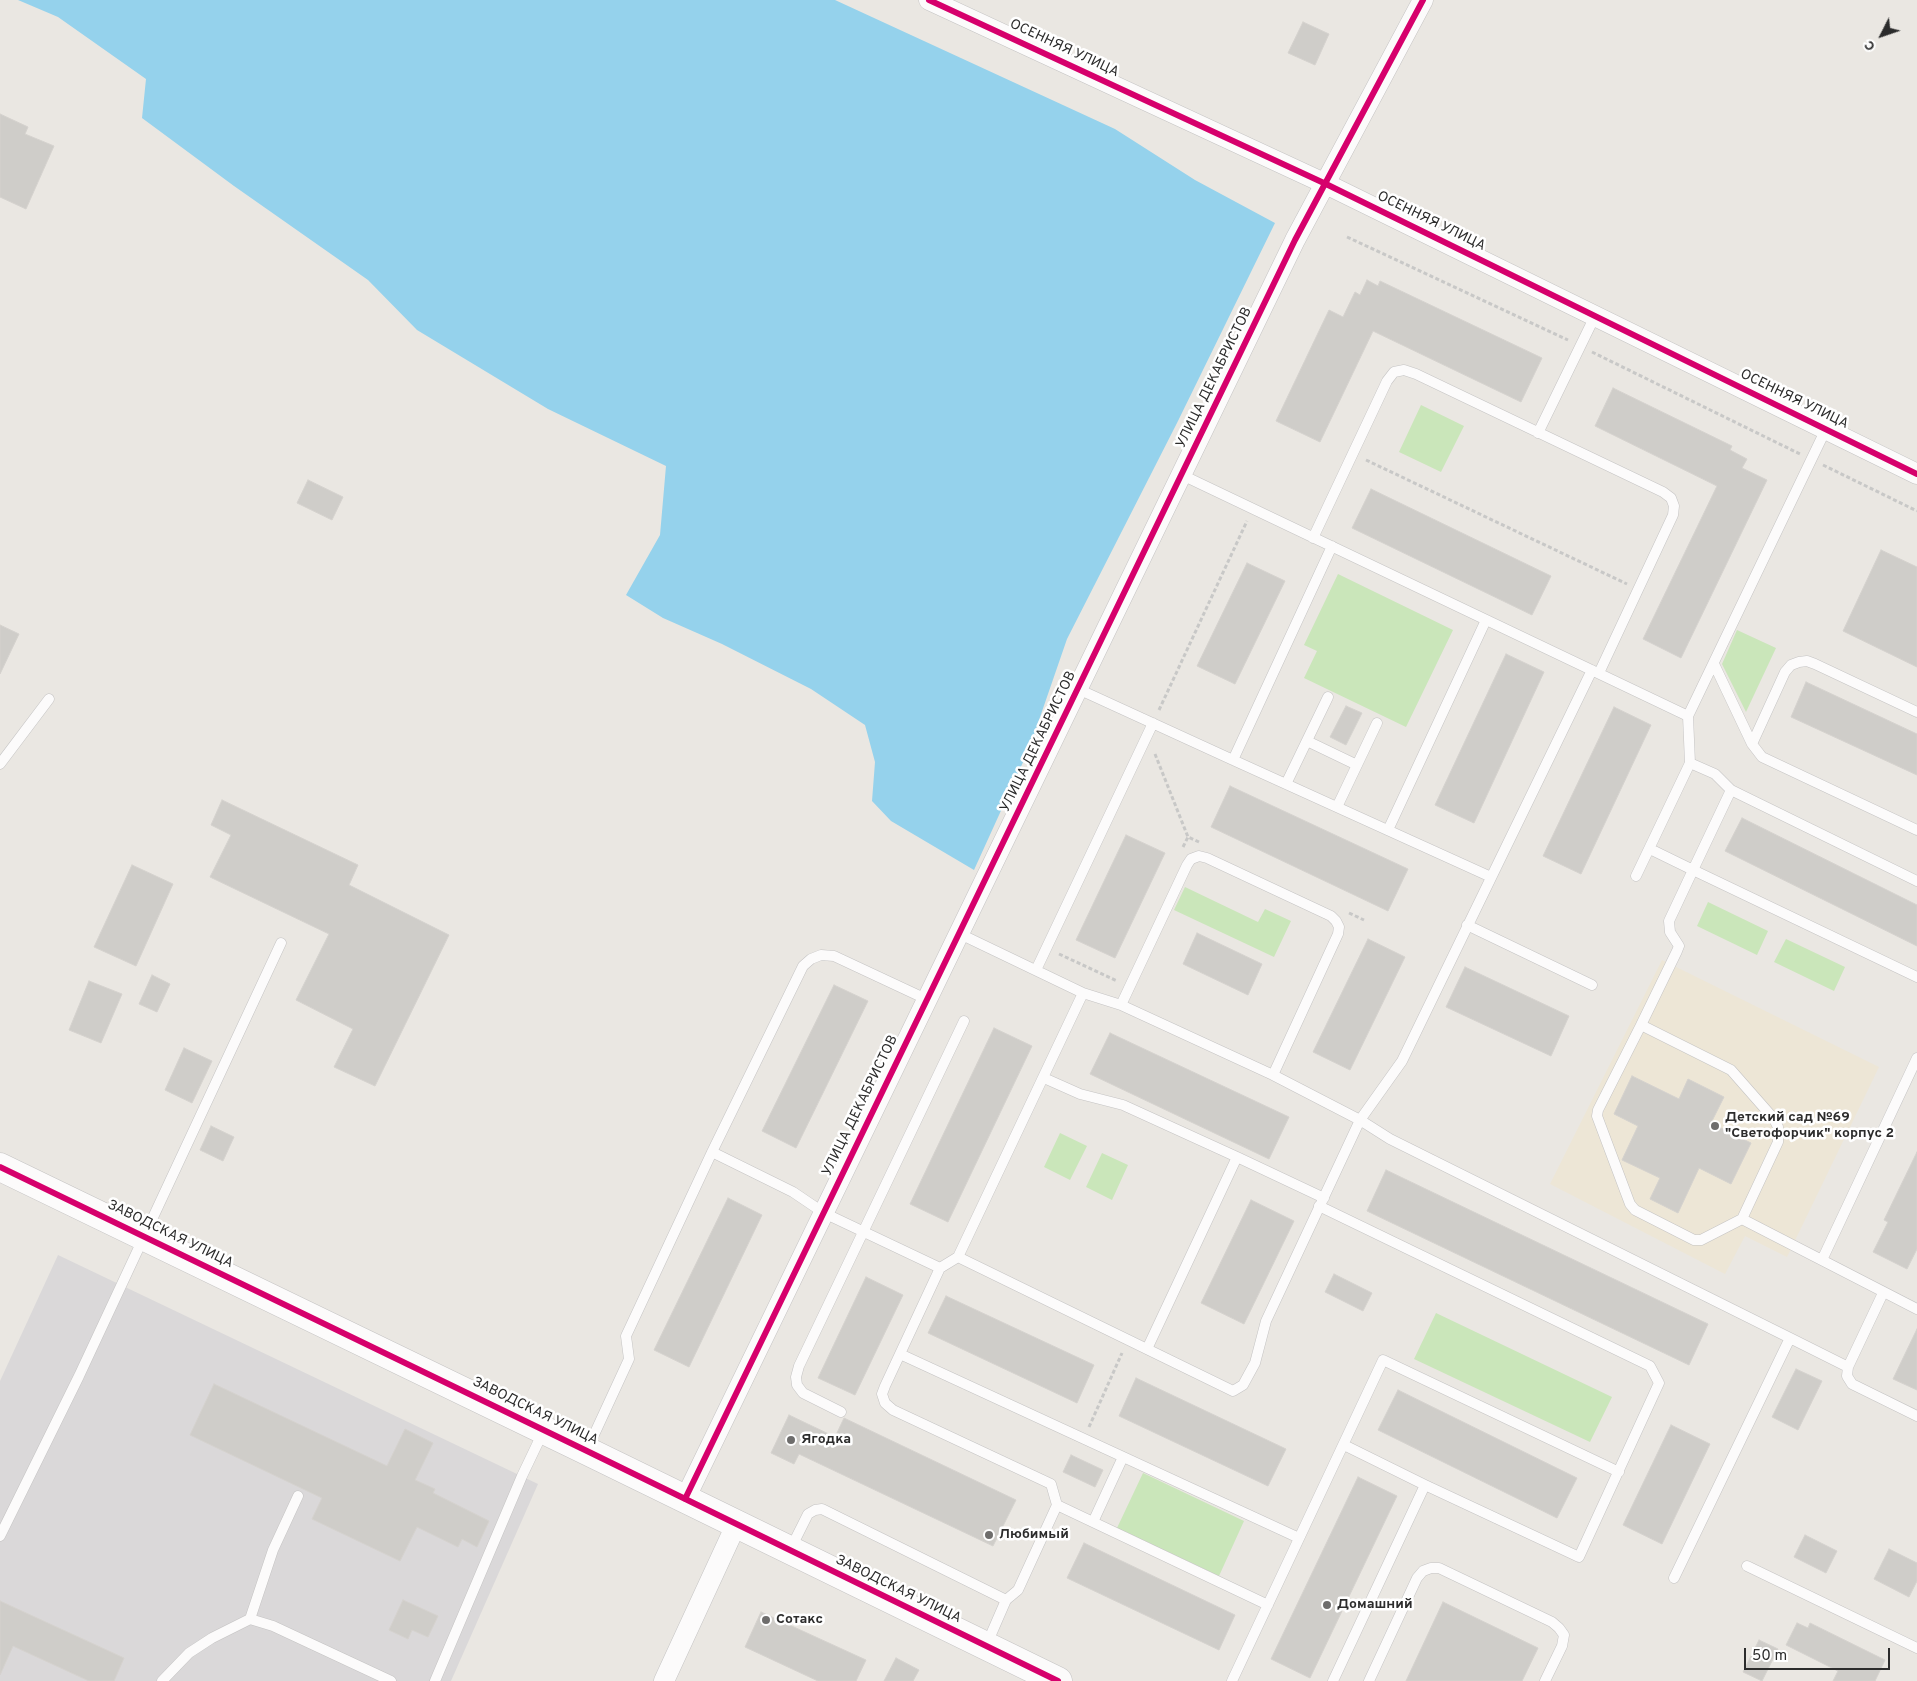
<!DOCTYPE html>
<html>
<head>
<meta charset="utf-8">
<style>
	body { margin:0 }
	#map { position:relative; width:1917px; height:1681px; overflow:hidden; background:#eae7e2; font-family:Overpass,sans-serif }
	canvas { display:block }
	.north { position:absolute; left:1857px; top:10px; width:50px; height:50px; -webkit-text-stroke:4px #fff; paint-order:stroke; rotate:229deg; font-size:14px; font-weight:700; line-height:20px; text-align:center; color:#2c2c2c }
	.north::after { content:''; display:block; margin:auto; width:18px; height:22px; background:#2c2c2c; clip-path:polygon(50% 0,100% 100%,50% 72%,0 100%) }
	.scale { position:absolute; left:1744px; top:1648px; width:146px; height:22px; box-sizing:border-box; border:2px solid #2c2c2c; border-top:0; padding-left:6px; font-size:15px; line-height:18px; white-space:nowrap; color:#2c2c2c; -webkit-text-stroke:4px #fff; paint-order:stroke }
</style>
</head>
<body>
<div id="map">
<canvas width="1917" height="1681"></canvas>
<div class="north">С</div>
<div class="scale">50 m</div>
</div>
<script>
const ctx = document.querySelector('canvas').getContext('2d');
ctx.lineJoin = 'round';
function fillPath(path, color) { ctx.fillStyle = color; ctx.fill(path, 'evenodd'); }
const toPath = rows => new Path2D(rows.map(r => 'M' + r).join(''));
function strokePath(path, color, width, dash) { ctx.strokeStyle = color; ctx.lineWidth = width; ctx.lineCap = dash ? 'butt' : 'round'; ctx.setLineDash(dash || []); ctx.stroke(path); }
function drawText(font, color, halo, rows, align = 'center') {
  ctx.font = font + ' Overpass,sans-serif'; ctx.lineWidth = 5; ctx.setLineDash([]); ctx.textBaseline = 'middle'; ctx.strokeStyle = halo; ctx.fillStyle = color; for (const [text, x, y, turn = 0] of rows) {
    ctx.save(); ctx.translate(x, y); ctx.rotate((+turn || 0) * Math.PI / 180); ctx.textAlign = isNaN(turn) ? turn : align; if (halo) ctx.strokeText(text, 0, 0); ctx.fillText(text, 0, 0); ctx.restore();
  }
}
const industrial = toPath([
	[58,1255,538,1484,451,1681,0,1681,0,1381]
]);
const education = toPath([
	[1662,960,1879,1067,1787,1257,1745,1236,1725,1274,1550,1184]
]);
const green = toPath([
	[1421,405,1464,426,1441,472,1399,452],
	[1338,574,1453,630,1406,727,1304,678,1317,651,1304,645],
	[1737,630,1776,648,1746,712,1722,664],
	[1185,887,1258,922,1265,909,1291,921,1274,957,1174,910],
	[1708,902,1768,931,1757,955,1697,926],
	[1786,939,1845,967,1834,991,1774,962],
	[1060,1133,1087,1146,1070,1180,1044,1167],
	[1102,1153,1128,1165,1112,1200,1086,1187],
	[1436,1313,1612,1397,1590,1442,1414,1359],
	[1143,1473,1244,1521,1219,1576,1117,1528]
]);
const water = toPath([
	[18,0,835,0,1115,129,1195,180,1275,223,1177,423,1067,639,1029,749,974,870,891,821,872,801,875,762,865,725,811,689,722,644,663,618,626,595,660,535,666,466,548,409,417,330,368,280,234,186,142,118,146,79,58,17]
]);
const building = toPath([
	[1303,22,1329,34,1315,65,1288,53,1303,22],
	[0,114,28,127,25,134,54,146,26,209,0,197,0,114],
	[1367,280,1378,286,1380,281,1542,358,1521,402,1373,331,1320,442,1276,421,1329,310,1343,317,1355,292,1360,295,1367,280],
	[1613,388,1732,446,1730,450,1747,459,1742,468,1767,480,1681,658,1643,639,1717,486,1595,426,1613,388],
	[308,480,343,497,332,520,297,503,308,480],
	[1371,489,1551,576,1532,615,1352,528,1371,489],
	[1881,550,1917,567,1917,667,1843,631,1881,550],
	[1247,563,1285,581,1235,684,1197,666,1247,563],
	[0,625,19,634,0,674,0,625],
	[1506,654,1544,672,1474,823,1435,805,1506,654],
	[1806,682,1917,734,1917,775,1791,717,1806,682],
	[1346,706,1362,713,1346,745,1330,737,1346,706],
	[1614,707,1651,725,1581,874,1543,856,1614,707],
	[1230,786,1408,869,1388,911,1211,827,1230,786],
	[222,800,358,865,349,885,449,935,375,1086,334,1067,353,1029,296,1000,329,934,210,877,231,835,211,825,222,800],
	[1742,818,1917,905,1917,946,1725,851,1742,818],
	[1126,835,1165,853,1115,958,1076,940,1126,835],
	[132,865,173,884,136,966,94,947,132,865],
	[1197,933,1262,964,1248,995,1183,964,1197,933],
	[1368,939,1405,957,1350,1070,1313,1052,1368,939],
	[1465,967,1569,1016,1551,1056,1446,1007,1465,967],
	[152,975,170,984,157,1012,139,1004,152,975],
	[89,981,122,994,101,1043,69,1030,89,981],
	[834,985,868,1001,796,1148,762,1131,834,985],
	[994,1028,1032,1046,948,1222,910,1204,994,1028],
	[1110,1033,1289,1117,1269,1159,1090,1074,1110,1033],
	[184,1048,212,1061,192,1103,165,1090,184,1048],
	[1632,1076,1679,1099,1688,1079,1724,1097,1711,1123,1751,1143,1731,1184,1699,1168,1678,1213,1650,1199,1660,1178,1622,1160,1638,1126,1614,1114,1632,1076],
	[211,1126,234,1137,223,1161,200,1150,211,1126],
	[1917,1152,1917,1249,1907,1269,1873,1252,1888,1222,1884,1220,1917,1152],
	[1386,1170,1708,1324,1689,1365,1367,1211,1386,1170],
	[728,1198,762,1215,689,1367,654,1350,728,1198],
	[1251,1200,1294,1221,1244,1324,1201,1303,1251,1200],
	[1334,1274,1372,1293,1363,1311,1325,1292,1334,1274],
	[866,1277,903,1295,855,1395,818,1378,866,1277],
	[946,1296,1094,1365,1077,1403,928,1333,946,1296],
	[1917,1329,1917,1390,1893,1379,1917,1329],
	[1796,1369,1822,1381,1798,1430,1772,1417,1796,1369],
	[1136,1378,1286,1449,1268,1486,1119,1416,1136,1378],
	[214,1384,387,1466,405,1429,433,1443,415,1480,435,1489,433,1493,489,1521,477,1547,462,1539,458,1547,417,1527,400,1561,312,1519,322,1498,190,1435,214,1384],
	[1398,1390,1577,1478,1557,1518,1378,1430,1398,1390],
	[789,1415,835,1437,844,1418,1016,1500,993,1546,799,1454,794,1464,771,1453,789,1415],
	[1671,1425,1710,1444,1662,1544,1623,1525,1671,1425],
	[1071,1455,1103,1470,1095,1487,1063,1472,1071,1455],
	[1358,1477,1397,1496,1310,1678,1271,1659,1358,1477],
	[1805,1535,1837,1551,1826,1573,1794,1557,1805,1535],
	[1084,1543,1235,1615,1219,1650,1067,1578,1084,1543],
	[1889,1549,1917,1563,1917,1581,1909,1597,1874,1579,1889,1549],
	[403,1600,438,1616,428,1637,412,1630,408,1639,389,1630,403,1600],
	[0,1601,124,1658,114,1681,89,1681,13,1646,0,1675,0,1601],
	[1443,1602,1538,1648,1522,1681,1406,1681,1443,1602],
	[761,1612,866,1660,856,1681,818,1681,745,1647,761,1612],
	[1797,1623,1808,1628,1810,1623,1885,1660,1875,1681,1833,1681,1838,1671,1786,1645,1797,1623],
	[1759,1640,1778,1649,1762,1681,1743,1672,1759,1640],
	[896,1658,919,1670,913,1681,884,1681,896,1658]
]);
const path = toPath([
	[1347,237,1568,340],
	[1592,352,1800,454],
	[1366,460,1627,584],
	[1823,465,1917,511],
	[1159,710,1247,521],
	[1155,754,1188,837,1199,842],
	[1183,847,1188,837],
	[1349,913,1364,920],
	[1059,954,1117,981],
	[1089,1427,1122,1353]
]);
const lane = toPath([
	[1826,429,1688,716,1690,763,1715,774,1731,790,1917,881],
	[1538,433,1595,316],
	[1182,475,1688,716],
	[1313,538,1387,381,1394,372,1404,370,1416,374,1663,492,1671,498,1674,506,1673,515,1599,673],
	[1332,546,1233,760,1491,877],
	[1714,664,1752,744,1762,757,1917,830],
	[1078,689,1233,760],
	[1307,741,1357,765],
	[1752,744,1785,672,1791,665,1799,662,1807,661,1815,664,1917,712],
	[0,764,49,699],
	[1286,784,1328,697],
	[1731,790,1693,870,1917,977],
	[1337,807,1377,723],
	[1388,830,1486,620],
	[1650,849,1693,870,1669,921,1670,932,1679,946,1677,951,1641,1025,1731,1070,1774,1119,1778,1127,1778,1142,1742,1219,1917,1309],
	[1636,876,1690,763],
	[1467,925,1592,985],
	[960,934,1083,993,1121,1005,1273,1075,1360,1120,1390,1139,1790,1338],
	[1036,970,1153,723],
	[1121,1005,1187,865,1191,859,1199,856,1207,858,1331,916,1336,921,1339,927,1338,934,1273,1075],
	[1641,1025,1598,1110,1597,1116,1630,1204,1635,1210,1694,1240,1701,1240,1742,1219],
	[1044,1078,1080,1094,1123,1105,1237,1157,1147,1349],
	[712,1152,793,1192,824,1213,940,1268,958,1257,1233,1391,1243,1385,1255,1363,1266,1321,1360,1120,1402,1061,1592,670],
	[1237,1157,1324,1198],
	[1319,1206,1650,1366,1659,1383,1579,1557,1425,1485,1344,1445],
	[958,1257,1083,993],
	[1822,1260,1917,1058],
	[940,1268,885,1386,882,1394,885,1403,893,1410,1051,1484,1057,1505,1018,1590,1006,1600,986,1646],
	[1883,1293,1848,1367,1847,1376,1852,1384,1917,1416],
	[900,1354,1299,1538],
	[841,1412,803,1393,797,1385,796,1377,799,1366,964,1021],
	[587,1450,629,1359,626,1336,712,1152,803,966,811,959,821,955,834,956,926,999],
	[1057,1505,1268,1605],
	[1093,1522,1123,1457],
	[0,1536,79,1376,281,943],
	[791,1548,808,1514,815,1510,822,1509,1006,1600],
	[1747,1566,1917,1648],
	[1674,1578,1790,1338,1848,1367],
	[250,1619,273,1550,298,1496],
	[162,1681,189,1653,212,1638,250,1619,273,1626,391,1681],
	[435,1681,522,1476,543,1432],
	[1232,1681,1383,1360,1619,1472],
	[1333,1681,1425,1485],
	[1369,1681,1417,1578,1423,1571,1431,1568,1439,1568,1552,1622,1559,1628,1564,1635,1562,1646,1545,1681]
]);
const street = toPath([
	[929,0,1326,184,1917,474],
	[685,1499,1295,240,1423,0],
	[664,1681,736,1525]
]);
const secondary = toPath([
	[0,1167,587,1451,1058,1681]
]);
const cycleway = toPath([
	[929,0,1326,184,1917,474],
	[0,1167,587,1451,1058,1681],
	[685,1499,1295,240,1423,0]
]);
const markers = [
	[1715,1126,5,"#6e6d6c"],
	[791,1440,5,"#6e6d6c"],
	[989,1535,5,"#6e6d6c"],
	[1327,1605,5,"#6e6d6c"],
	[766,1620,5,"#6e6d6c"]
];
const streetNames = [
	["ОСЕННЯЯ УЛИЦА",1064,49,25],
	["ОСЕННЯЯ УЛИЦА",1431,222,26],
	["УЛИЦА ДЕКАБРИСТОВ",1215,378,-64],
	["ОСЕННЯЯ УЛИЦА",1794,400,26],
	["УЛИЦА ДЕКАБРИСТОВ",1039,742,-64],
	["УЛИЦА ДЕКАБРИСТОВ",861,1106,-64],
	["ЗАВОДСКАЯ УЛИЦА",170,1235,26],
	["ЗАВОДСКАЯ УЛИЦА",535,1412,26],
	["ЗАВОДСКАЯ УЛИЦА",898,1590,26]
];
const poiNames = [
	["Детский сад №69",1725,1118],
	["\"Светофорчик\" корпус 2",1725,1134],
	["Ягодка",801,1440],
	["Любимый",999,1535],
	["Домашний",1337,1605],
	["Сотакс",776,1620]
];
fillPath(industrial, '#dad8d9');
fillPath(education, '#ede6d6');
fillPath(green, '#cae6ba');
fillPath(water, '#95d2ec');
fillPath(building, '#cfcdc9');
strokePath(building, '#d5d2ce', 1);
strokePath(lane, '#c4c3c3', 11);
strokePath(street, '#c4c3c3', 21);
strokePath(secondary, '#c4c3c3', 29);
strokePath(path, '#c8c8c7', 3, [4, 2.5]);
strokePath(lane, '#fcfbfb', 10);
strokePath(street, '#fcfbfb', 20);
strokePath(secondary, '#fcfbfb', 28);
strokePath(cycleway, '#d6006c', 6);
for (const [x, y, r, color] of markers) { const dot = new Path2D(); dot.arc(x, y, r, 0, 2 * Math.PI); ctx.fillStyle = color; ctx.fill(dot); strokePath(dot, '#fff', 2); }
drawText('14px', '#2c2c2c', '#fff', streetNames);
drawText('bold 14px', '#2c2c2c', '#fff', poiNames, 'left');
</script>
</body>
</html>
